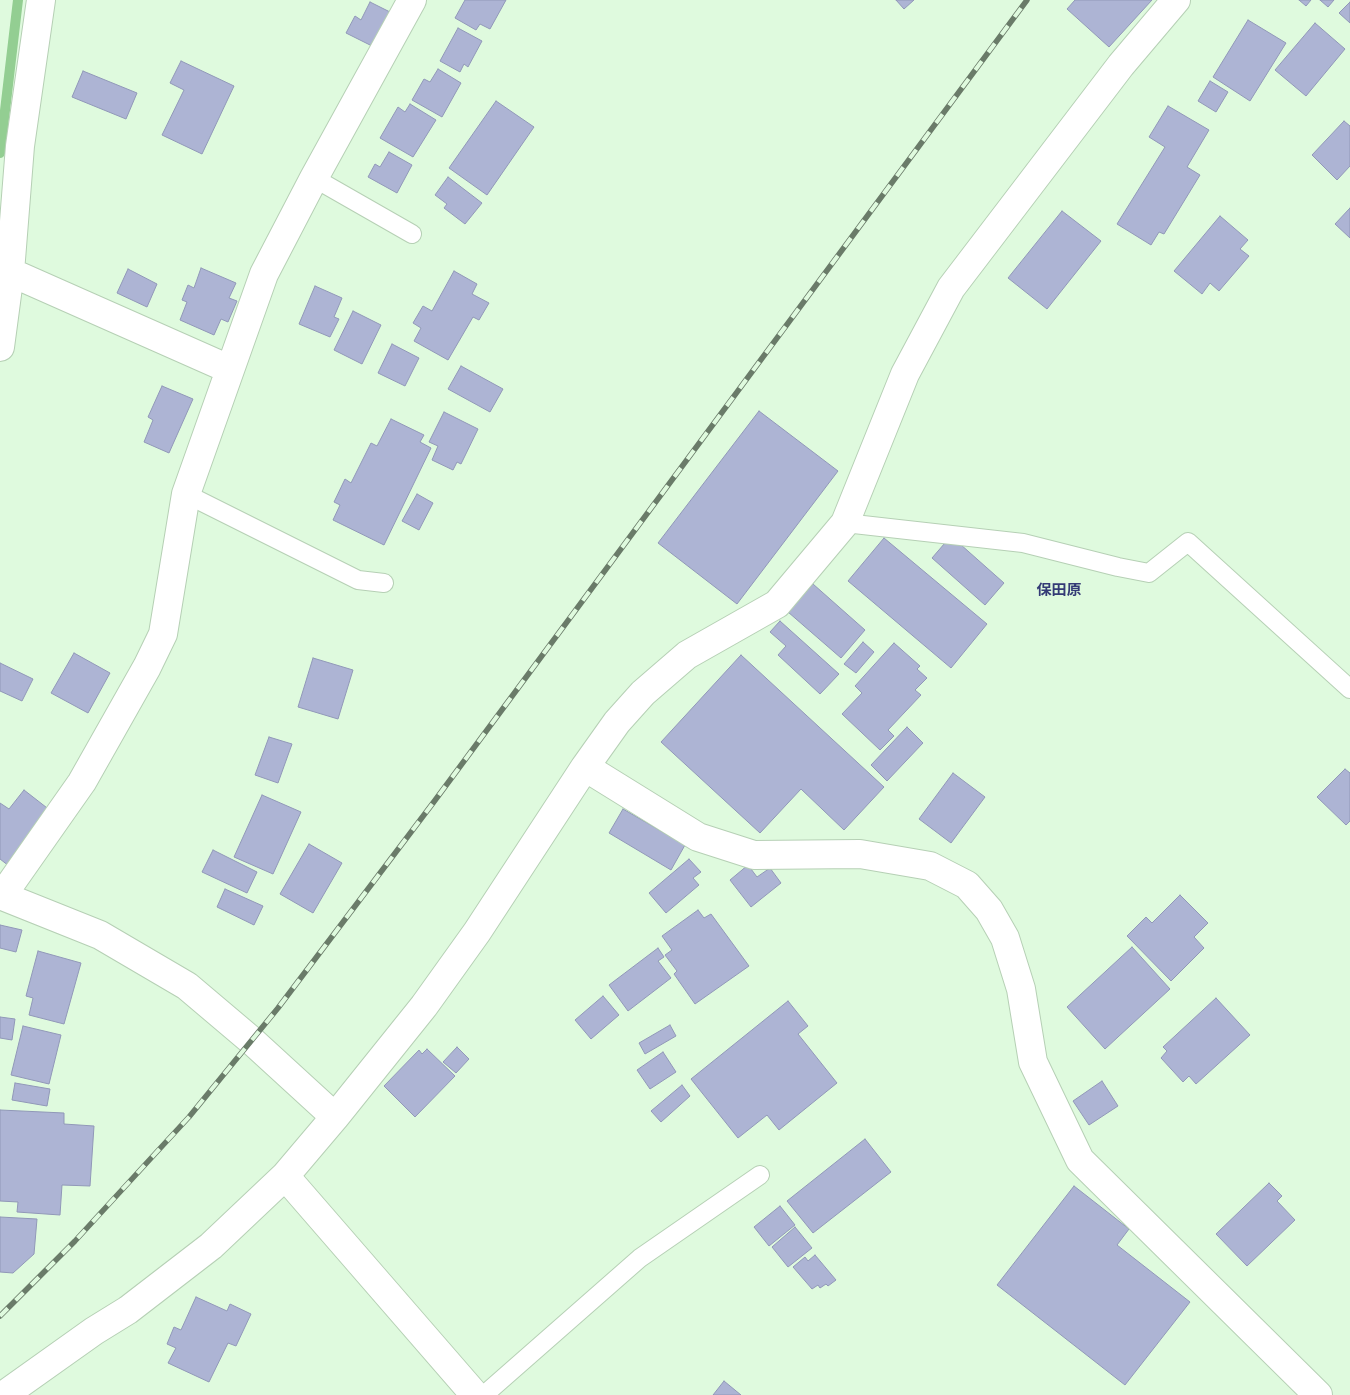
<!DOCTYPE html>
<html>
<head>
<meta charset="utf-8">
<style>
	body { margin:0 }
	canvas { display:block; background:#dffade }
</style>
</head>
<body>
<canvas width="1350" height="1395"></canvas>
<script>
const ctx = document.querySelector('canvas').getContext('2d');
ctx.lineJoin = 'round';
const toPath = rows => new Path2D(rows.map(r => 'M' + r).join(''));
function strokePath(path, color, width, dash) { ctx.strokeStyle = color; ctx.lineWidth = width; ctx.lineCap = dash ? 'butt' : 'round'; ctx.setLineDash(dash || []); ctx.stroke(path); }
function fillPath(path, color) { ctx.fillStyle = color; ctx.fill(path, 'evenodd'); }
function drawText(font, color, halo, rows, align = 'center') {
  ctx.font = font + ' "Varela Round","Noto Sans JP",sans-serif'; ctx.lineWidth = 4; ctx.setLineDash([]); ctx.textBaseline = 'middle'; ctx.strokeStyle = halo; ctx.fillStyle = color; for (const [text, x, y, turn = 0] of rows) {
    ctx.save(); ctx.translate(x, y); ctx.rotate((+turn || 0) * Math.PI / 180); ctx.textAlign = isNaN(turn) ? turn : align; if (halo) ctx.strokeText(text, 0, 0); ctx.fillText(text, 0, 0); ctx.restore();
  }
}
const stream = toPath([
	[0,153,18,0]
]);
const building = toPath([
	[465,0,506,0,490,29,480,24,476,30,455,18,465,0],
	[896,0,914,0,904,9,896,0],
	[1075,0,1152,0,1109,47,1067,9,1075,0],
	[1299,0,1311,0,1306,6,1299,0],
	[1320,0,1334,0,1328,7,1320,0],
	[370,2,394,14,376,48,346,33,355,16,361,20,370,2],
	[1350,2,1350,23,1339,13,1350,2],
	[1248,20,1286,43,1250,101,1213,77,1248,20],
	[1315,23,1345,49,1306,96,1275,70,1315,23],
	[458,28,482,41,468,67,464,64,460,72,440,61,458,28],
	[181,61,234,86,202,154,162,135,184,90,170,83,181,61],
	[438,69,461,83,442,117,412,100,424,79,430,82,438,69],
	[83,71,137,93,126,119,72,97,83,71],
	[1210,81,1228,92,1216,112,1198,101,1210,81],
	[496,101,534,127,487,195,449,168,496,101],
	[410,104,436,120,413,157,380,138,398,107,405,112,410,104],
	[1168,106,1209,130,1187,167,1200,175,1164,234,1159,232,1151,245,1117,224,1165,147,1149,137,1168,106],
	[1344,121,1350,126,1350,166,1337,180,1312,155,1344,121],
	[389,152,412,165,397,193,368,177,375,164,380,167,389,152],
	[448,177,482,203,465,224,444,208,447,204,435,195,448,177],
	[1350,208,1350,238,1335,224,1350,208],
	[1062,211,1101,241,1047,309,1008,278,1062,211],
	[1220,216,1248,240,1240,249,1249,256,1219,291,1210,283,1202,294,1174,271,1220,216],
	[201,268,236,283,229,298,237,301,228,322,221,319,214,335,180,320,187,302,182,300,188,285,194,288,201,268],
	[128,269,157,284,147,307,117,293,128,269],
	[454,271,477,284,472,294,489,303,479,320,473,317,448,360,414,341,421,328,413,323,423,306,432,311,454,271],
	[315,286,342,298,334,317,339,319,330,337,299,324,315,286],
	[353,311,381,325,362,364,334,350,353,311],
	[392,344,419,358,405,386,378,373,392,344],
	[461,366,503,389,490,412,448,389,461,366],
	[162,386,193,399,169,453,144,442,153,420,148,417,162,386],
	[759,411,838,471,737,604,658,543,759,411],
	[444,412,478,429,461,464,457,462,453,470,432,460,438,446,429,442,444,412],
	[391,419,424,435,420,442,431,448,384,545,333,520,340,505,334,502,345,479,351,483,371,443,377,446,391,419],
	[417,494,433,503,419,530,402,521,417,494],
	[951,536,1004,583,985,605,932,558,951,536],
	[884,538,987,624,951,668,848,581,884,538],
	[813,584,865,630,841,658,788,612,813,584],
	[780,621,839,674,820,694,778,655,786,646,770,632,780,621],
	[863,642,874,652,856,673,844,664,863,642],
	[894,643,920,666,917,669,927,678,915,690,921,695,888,730,894,736,880,750,842,714,862,693,855,686,894,643],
	[74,653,110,673,88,713,51,693,74,653],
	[741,655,884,787,844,830,801,789,760,833,661,742,741,655],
	[313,658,353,670,338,719,298,707,313,658],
	[0,663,33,679,22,701,0,691,0,663],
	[907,727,923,743,887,781,871,765,907,727],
	[269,737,292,744,278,783,255,775,269,737],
	[1345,769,1350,773,1350,821,1346,825,1317,797,1345,769],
	[953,773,985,797,951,843,919,819,953,773],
	[24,790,51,811,9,866,0,859,0,803,9,809,24,790],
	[262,795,301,812,273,874,234,857,262,795],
	[623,809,685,845,671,870,609,833,623,809],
	[309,844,342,863,313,913,280,894,309,844],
	[213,850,257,872,247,893,202,872,213,850],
	[689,859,701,872,693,878,699,885,666,913,649,893,689,859],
	[748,865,757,877,770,868,781,883,751,907,730,880,748,865],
	[225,889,263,906,254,925,217,907,225,889],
	[1180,895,1208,923,1194,937,1204,948,1171,981,1127,936,1146,917,1152,923,1180,895],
	[698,910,704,918,711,914,749,966,695,1004,674,974,677,971,665,955,672,950,662,936,698,910],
	[0,925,22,930,16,952,0,948,0,925],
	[1132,947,1170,989,1105,1049,1067,1007,1132,947],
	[658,948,664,957,658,961,671,978,628,1011,609,985,658,948],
	[38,951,81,963,64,1024,29,1015,33,998,26,996,38,951],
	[603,996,619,1015,591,1039,575,1020,603,996],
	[1216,998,1250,1035,1196,1084,1189,1076,1183,1082,1161,1058,1167,1051,1163,1047,1216,998],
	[788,1001,808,1026,798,1034,837,1083,779,1130,767,1115,738,1138,691,1079,788,1001],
	[0,1017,15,1019,12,1040,0,1038,0,1017],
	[670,1025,676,1036,645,1054,639,1043,670,1025],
	[23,1026,61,1035,49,1084,11,1075,23,1026],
	[457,1047,469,1059,456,1073,443,1062,457,1047],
	[427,1049,455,1076,415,1117,384,1086,419,1050,422,1054,427,1049],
	[663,1052,676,1072,650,1089,637,1070,663,1052],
	[1102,1081,1118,1106,1089,1125,1073,1101,1102,1081],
	[15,1083,50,1089,47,1106,12,1100,15,1083],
	[682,1085,690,1096,661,1122,651,1111,682,1085],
	[0,1110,64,1113,64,1124,94,1126,90,1186,62,1185,60,1215,17,1212,18,1202,0,1201,0,1110],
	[865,1139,891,1172,813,1233,787,1201,865,1139],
	[1269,1183,1282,1196,1277,1201,1295,1220,1247,1266,1216,1234,1269,1183],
	[1074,1186,1129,1229,1117,1245,1190,1302,1125,1385,997,1285,1074,1186],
	[780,1206,795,1225,769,1246,754,1227,780,1206],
	[0,1217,37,1219,34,1254,13,1273,0,1272,0,1217],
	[795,1227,812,1248,788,1267,772,1247,795,1227],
	[815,1255,836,1280,828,1286,826,1284,820,1288,818,1285,812,1289,793,1267,805,1257,808,1261,815,1255],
	[196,1297,227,1311,230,1304,251,1314,236,1346,228,1343,209,1382,168,1363,176,1348,167,1344,174,1327,181,1330,196,1297],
	[724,1381,741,1395,713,1395,724,1381]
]);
const service = toPath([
	[314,178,412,234],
	[186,494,358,580,384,583],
	[845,523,1023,543,1118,567,1149,573,1188,542,1350,689],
	[484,1395,640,1258,760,1175]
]);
const minor = toPath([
	[10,272,229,369],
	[0,347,10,272,20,146,41,0],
	[585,767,698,837,754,855,860,854,930,866,967,885,989,910,1005,938,1021,989,1033,1062,1080,1160,1318,1395],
	[0,895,100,935,187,986,252,1041,335,1117],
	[2,896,82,782,147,667,163,634,186,494,264,274,314,178,412,0],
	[285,1176,475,1395],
	[4,1395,94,1331,128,1310,211,1246,285,1176,335,1117,424,1006,477,932,585,767,617,722,643,693,687,655,777,604,845,523,905,374,951,288,1121,65,1176,0]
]);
const rail = toPath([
	[0,1316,75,1241,153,1156,189,1117,278,1008,433,803,1027,0]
]);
const quarterNames = [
	["保田原",1059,591]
];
strokePath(stream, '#93ce92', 10);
fillPath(building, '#adb4d4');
strokePath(building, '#9198b8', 1);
strokePath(service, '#b6d0b5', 20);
strokePath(minor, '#b6d0b5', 30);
strokePath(service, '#fff', 18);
strokePath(minor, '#fff', 28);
strokePath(rail, '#6a7b69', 5.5);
strokePath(rail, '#dffade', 4, [11]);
drawText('bold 15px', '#343b76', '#dffade', quarterNames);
</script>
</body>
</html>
